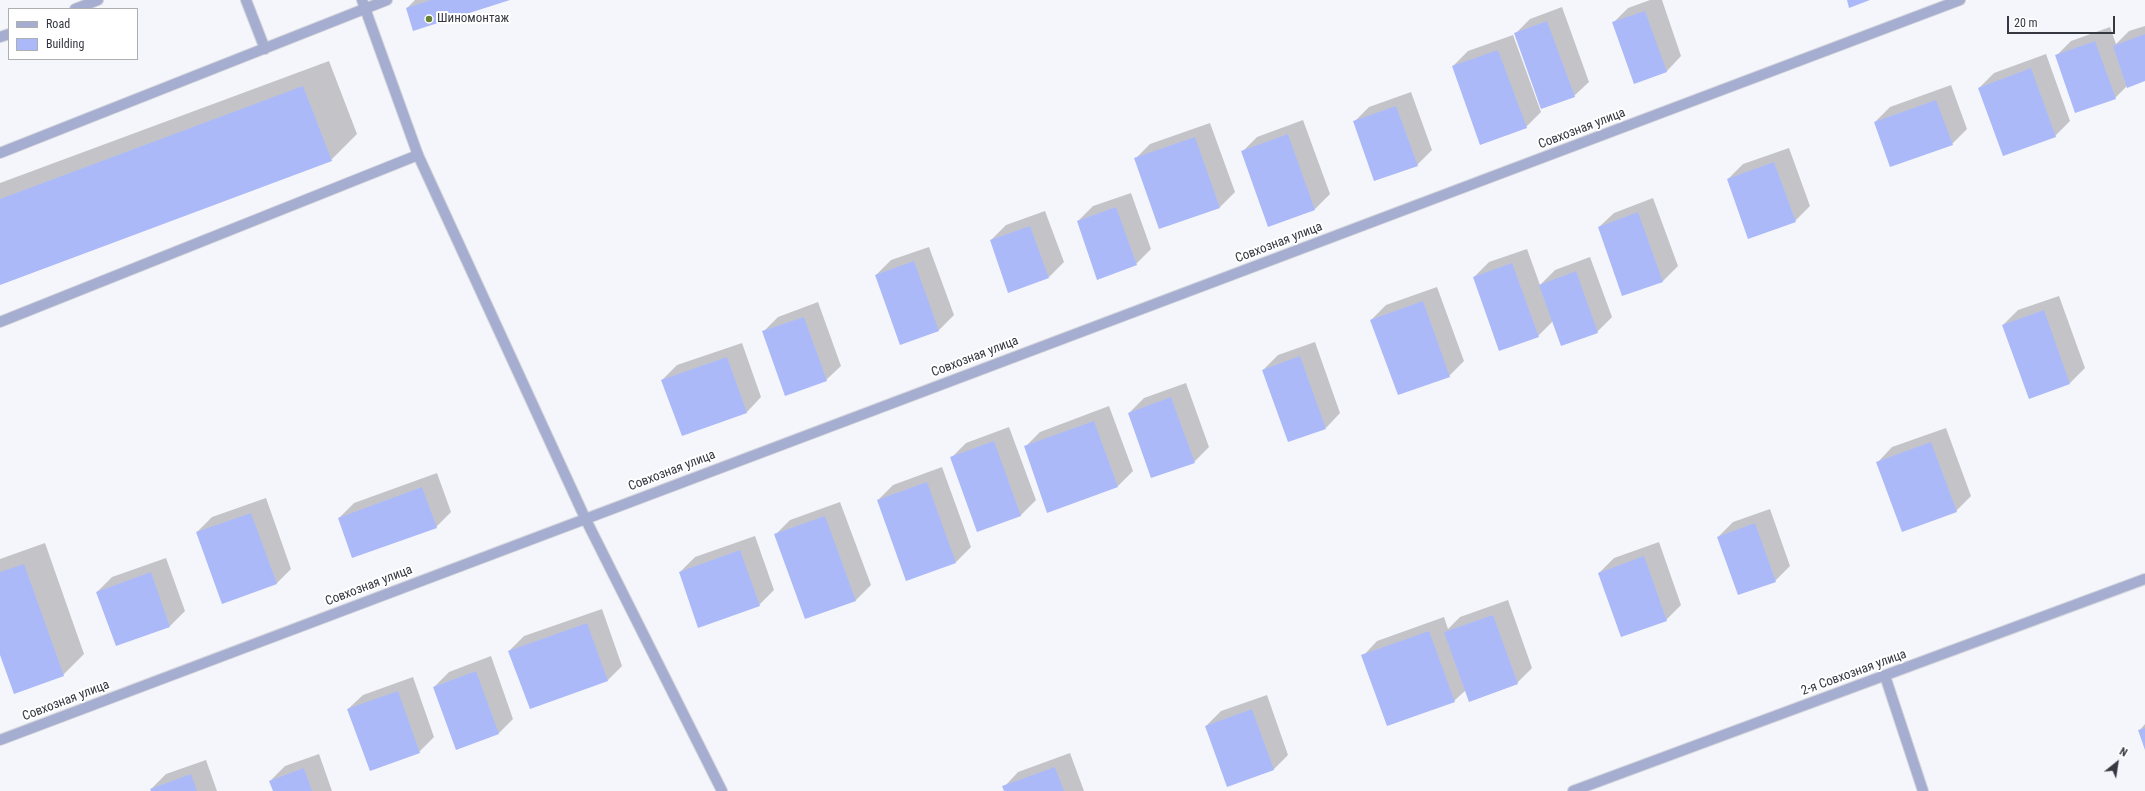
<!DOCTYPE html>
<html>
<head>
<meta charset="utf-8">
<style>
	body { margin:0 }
	#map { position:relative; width:2145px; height:791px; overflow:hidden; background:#f5f6fb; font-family:"Roboto Condensed",sans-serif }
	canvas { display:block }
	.legend { position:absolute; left:8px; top:8px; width:130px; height:52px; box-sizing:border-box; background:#fff; border:1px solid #aeafb3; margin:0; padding:5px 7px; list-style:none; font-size:12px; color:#353741 }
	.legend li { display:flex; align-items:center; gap:8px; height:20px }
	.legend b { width:20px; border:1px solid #aeafb3 }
	.north { position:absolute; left:2097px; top:743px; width:40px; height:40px; -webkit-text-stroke:3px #fff; paint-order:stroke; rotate:30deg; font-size:11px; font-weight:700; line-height:16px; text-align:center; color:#353741 }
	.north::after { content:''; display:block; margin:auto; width:14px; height:18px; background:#353741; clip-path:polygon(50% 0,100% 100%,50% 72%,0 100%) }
	.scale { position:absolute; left:2007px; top:16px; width:108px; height:18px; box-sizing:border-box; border:2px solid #353741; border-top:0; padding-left:5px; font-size:12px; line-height:14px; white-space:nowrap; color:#353741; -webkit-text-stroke:3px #fff; paint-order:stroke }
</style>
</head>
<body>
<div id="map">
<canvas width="2145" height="791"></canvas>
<ul class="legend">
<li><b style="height:5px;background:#a5add0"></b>Road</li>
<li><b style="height:11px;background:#abb9f9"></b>Building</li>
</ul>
<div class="north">N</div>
<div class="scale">20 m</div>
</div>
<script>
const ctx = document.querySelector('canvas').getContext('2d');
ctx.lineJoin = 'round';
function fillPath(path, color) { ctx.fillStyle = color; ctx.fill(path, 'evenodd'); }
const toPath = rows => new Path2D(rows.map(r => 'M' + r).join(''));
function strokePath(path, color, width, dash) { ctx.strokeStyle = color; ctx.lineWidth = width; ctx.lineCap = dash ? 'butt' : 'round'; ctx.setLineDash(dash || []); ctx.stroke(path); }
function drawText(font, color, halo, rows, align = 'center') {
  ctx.font = font + ' "Roboto Condensed",sans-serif'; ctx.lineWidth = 4; ctx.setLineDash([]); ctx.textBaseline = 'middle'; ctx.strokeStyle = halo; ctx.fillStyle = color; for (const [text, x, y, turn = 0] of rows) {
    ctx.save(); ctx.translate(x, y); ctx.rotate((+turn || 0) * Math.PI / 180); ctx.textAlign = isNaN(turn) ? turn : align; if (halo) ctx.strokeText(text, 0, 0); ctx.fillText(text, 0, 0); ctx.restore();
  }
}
const shadow = toPath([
	[415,0,507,0,407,8],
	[1650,0,1662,0,1681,56,1667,71,1634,82,1613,23,1628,8],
	[1562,7,1589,82,1574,96,1515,34,1530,19],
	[2145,26,2145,80,2128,85,2115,98,2056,56,2071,41,2110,27,2116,44,2129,31],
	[1513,35,1541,112,1526,127,1453,66,1468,51],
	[2046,54,2070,121,2055,136,1979,88,1994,73],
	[329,61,357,134,331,160,0,284,0,183],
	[1951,85,1967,129,1952,144,1875,122,1890,107],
	[1411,92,1432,150,1417,165,1354,122,1369,107],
	[1303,120,1330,194,1315,209,1268,225,1242,152,1257,137],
	[1210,123,1235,192,1220,207,1160,228,1135,159,1150,144],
	[1789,148,1810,206,1795,221,1728,179,1743,164],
	[1131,193,1151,249,1136,264,1078,221,1093,206],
	[1653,198,1678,266,1663,281,1623,295,1599,227,1614,213],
	[1045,211,1064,262,1049,277,991,240,1006,225],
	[929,247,954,315,939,330,901,344,876,275,891,260],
	[1527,249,1540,285,1555,270,1590,257,1612,317,1597,332,1553,321,1538,336,1474,277,1489,262],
	[1437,287,1464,361,1449,376,1371,320,1386,305],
	[2059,296,2085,368,2070,383,2029,398,2003,325,2018,310],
	[818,302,841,366,826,380,763,332,778,317],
	[1315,342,1340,413,1326,428,1263,370,1278,355],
	[742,343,761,397,747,412,662,380,677,365],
	[1186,383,1209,447,1194,462,1129,413,1144,398],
	[1109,406,1133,471,1118,486,1025,447,1040,432],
	[1009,427,1036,500,1021,515,978,531,951,458,966,443],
	[1946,428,1971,496,1956,511,1878,462,1892,447],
	[942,467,971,547,956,562,906,580,878,500,893,485],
	[437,473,451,512,436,527,339,518,354,503],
	[266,498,291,569,276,584,197,532,212,517],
	[840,502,871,585,856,600,806,618,776,534,790,520],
	[1770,509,1790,566,1775,581,1718,537,1733,522],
	[755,536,774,590,759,605,680,572,695,557],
	[1659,542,1681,605,1666,620,1599,573,1614,558],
	[45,543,84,654,63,675,0,652,0,559],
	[166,558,185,611,170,626,117,645,97,592,112,577],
	[1508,600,1532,668,1517,683,1466,690,1454,701,1363,656,1377,641,1444,617,1448,629,1460,617],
	[602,609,622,666,607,681,509,651,524,636],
	[491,656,513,719,498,734,434,687,449,672],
	[413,677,434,737,419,752,348,709,363,695],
	[1267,695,1288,755,1273,770,1206,726,1221,711],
	[2145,724,2145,748,2139,731],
	[1070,753,1084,791,1005,791,1004,787,1018,772],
	[319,754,332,791,274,791,270,781,285,766],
	[206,760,217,791,152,791,151,789,166,774]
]);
const building = toPath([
	[431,0,510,0,413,31,406,8],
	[1847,0,1870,0,1849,8],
	[1645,11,1667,72,1634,84,1612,22],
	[1547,21,1575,97,1541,109,1514,33],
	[2145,34,2145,81,2127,88,2113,46],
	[2095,41,2116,99,2075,113,2055,55],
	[1498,50,1527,128,1480,145,1452,66],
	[2031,68,2056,137,2003,156,1978,88],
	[303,86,332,161,0,285,0,199],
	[1936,100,1953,145,1890,167,1874,122],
	[1396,106,1418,166,1374,181,1353,121],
	[1288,134,1315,210,1268,227,1241,151],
	[1195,137,1220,208,1159,229,1134,158],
	[1774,162,1796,222,1748,239,1727,179],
	[1116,207,1137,265,1097,280,1077,221],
	[1638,212,1663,282,1622,296,1598,227],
	[1030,226,1049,278,1008,293,990,240],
	[914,261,939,331,900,345,875,275],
	[1512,263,1539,337,1499,351,1473,277],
	[1576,271,1598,333,1561,346,1539,285],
	[1423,301,1450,377,1398,395,1370,320],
	[2044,310,2070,384,2029,399,2002,325],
	[804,317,827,381,785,396,762,331],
	[1300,356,1326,429,1288,442,1262,370],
	[727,357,747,413,682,436,661,380],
	[1171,397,1195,463,1151,478,1128,413],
	[1094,421,1118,487,1047,513,1024,446],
	[994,441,1021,516,977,532,950,457],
	[1931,442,1957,512,1902,532,1876,462],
	[927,482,956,563,906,581,877,500],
	[422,487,437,528,352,558,338,518],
	[251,513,277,584,222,604,196,532],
	[825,516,856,601,805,619,774,534],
	[1755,523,1776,582,1738,595,1717,537],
	[740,550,760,606,698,628,679,572],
	[1644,556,1667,621,1621,637,1598,573],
	[24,564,64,676,14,694,0,655,0,572],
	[151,572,170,627,116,646,96,592],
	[1493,615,1518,684,1469,702,1444,632],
	[587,623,608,681,530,709,508,651],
	[1429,631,1455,702,1387,726,1361,655],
	[476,671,499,734,456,750,433,687],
	[398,691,420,753,370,771,347,709],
	[1252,709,1274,770,1227,787,1205,726],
	[2145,728,2145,750,2138,730],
	[1055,767,1064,791,1004,791,1002,786],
	[304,768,312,791,273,791,269,781],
	[191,774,197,791,151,791,150,789]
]);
const lane = toPath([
	[246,0,265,49],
	[75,9,98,0],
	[0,37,9,34],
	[0,153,387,0],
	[0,322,418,155]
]);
const street = toPath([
	[362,0,418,155,585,518,722,791],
	[1885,676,1923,791],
	[0,740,1960,0],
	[1573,791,2145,579]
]);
const markers = [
	[429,19,4,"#698134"]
];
const poiNames = [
	["Шиномонтаж",437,19]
];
const streetNames = [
	["Совхозная улица",1582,129,-21],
	["Совхозная улица",1279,243,-21],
	["Совхозная улица",975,357,-21],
	["Совхозная улица",672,471,-21],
	["Совхозная улица",369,586,-21],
	["2-я Совхозная улица",1854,673,-20],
	["Совхозная улица",66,701,-21]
];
fillPath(shadow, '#0003');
fillPath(building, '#abb9f9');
strokePath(lane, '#d2d4da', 12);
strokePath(street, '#d2d4da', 12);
strokePath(lane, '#a5add0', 10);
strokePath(street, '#a5add0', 10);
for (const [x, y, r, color] of markers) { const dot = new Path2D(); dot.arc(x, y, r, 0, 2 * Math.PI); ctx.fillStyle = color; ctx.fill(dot); strokePath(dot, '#fff', 1.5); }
drawText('13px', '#353741', '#fff', poiNames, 'left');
drawText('13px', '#353741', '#fff', streetNames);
</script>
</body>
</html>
